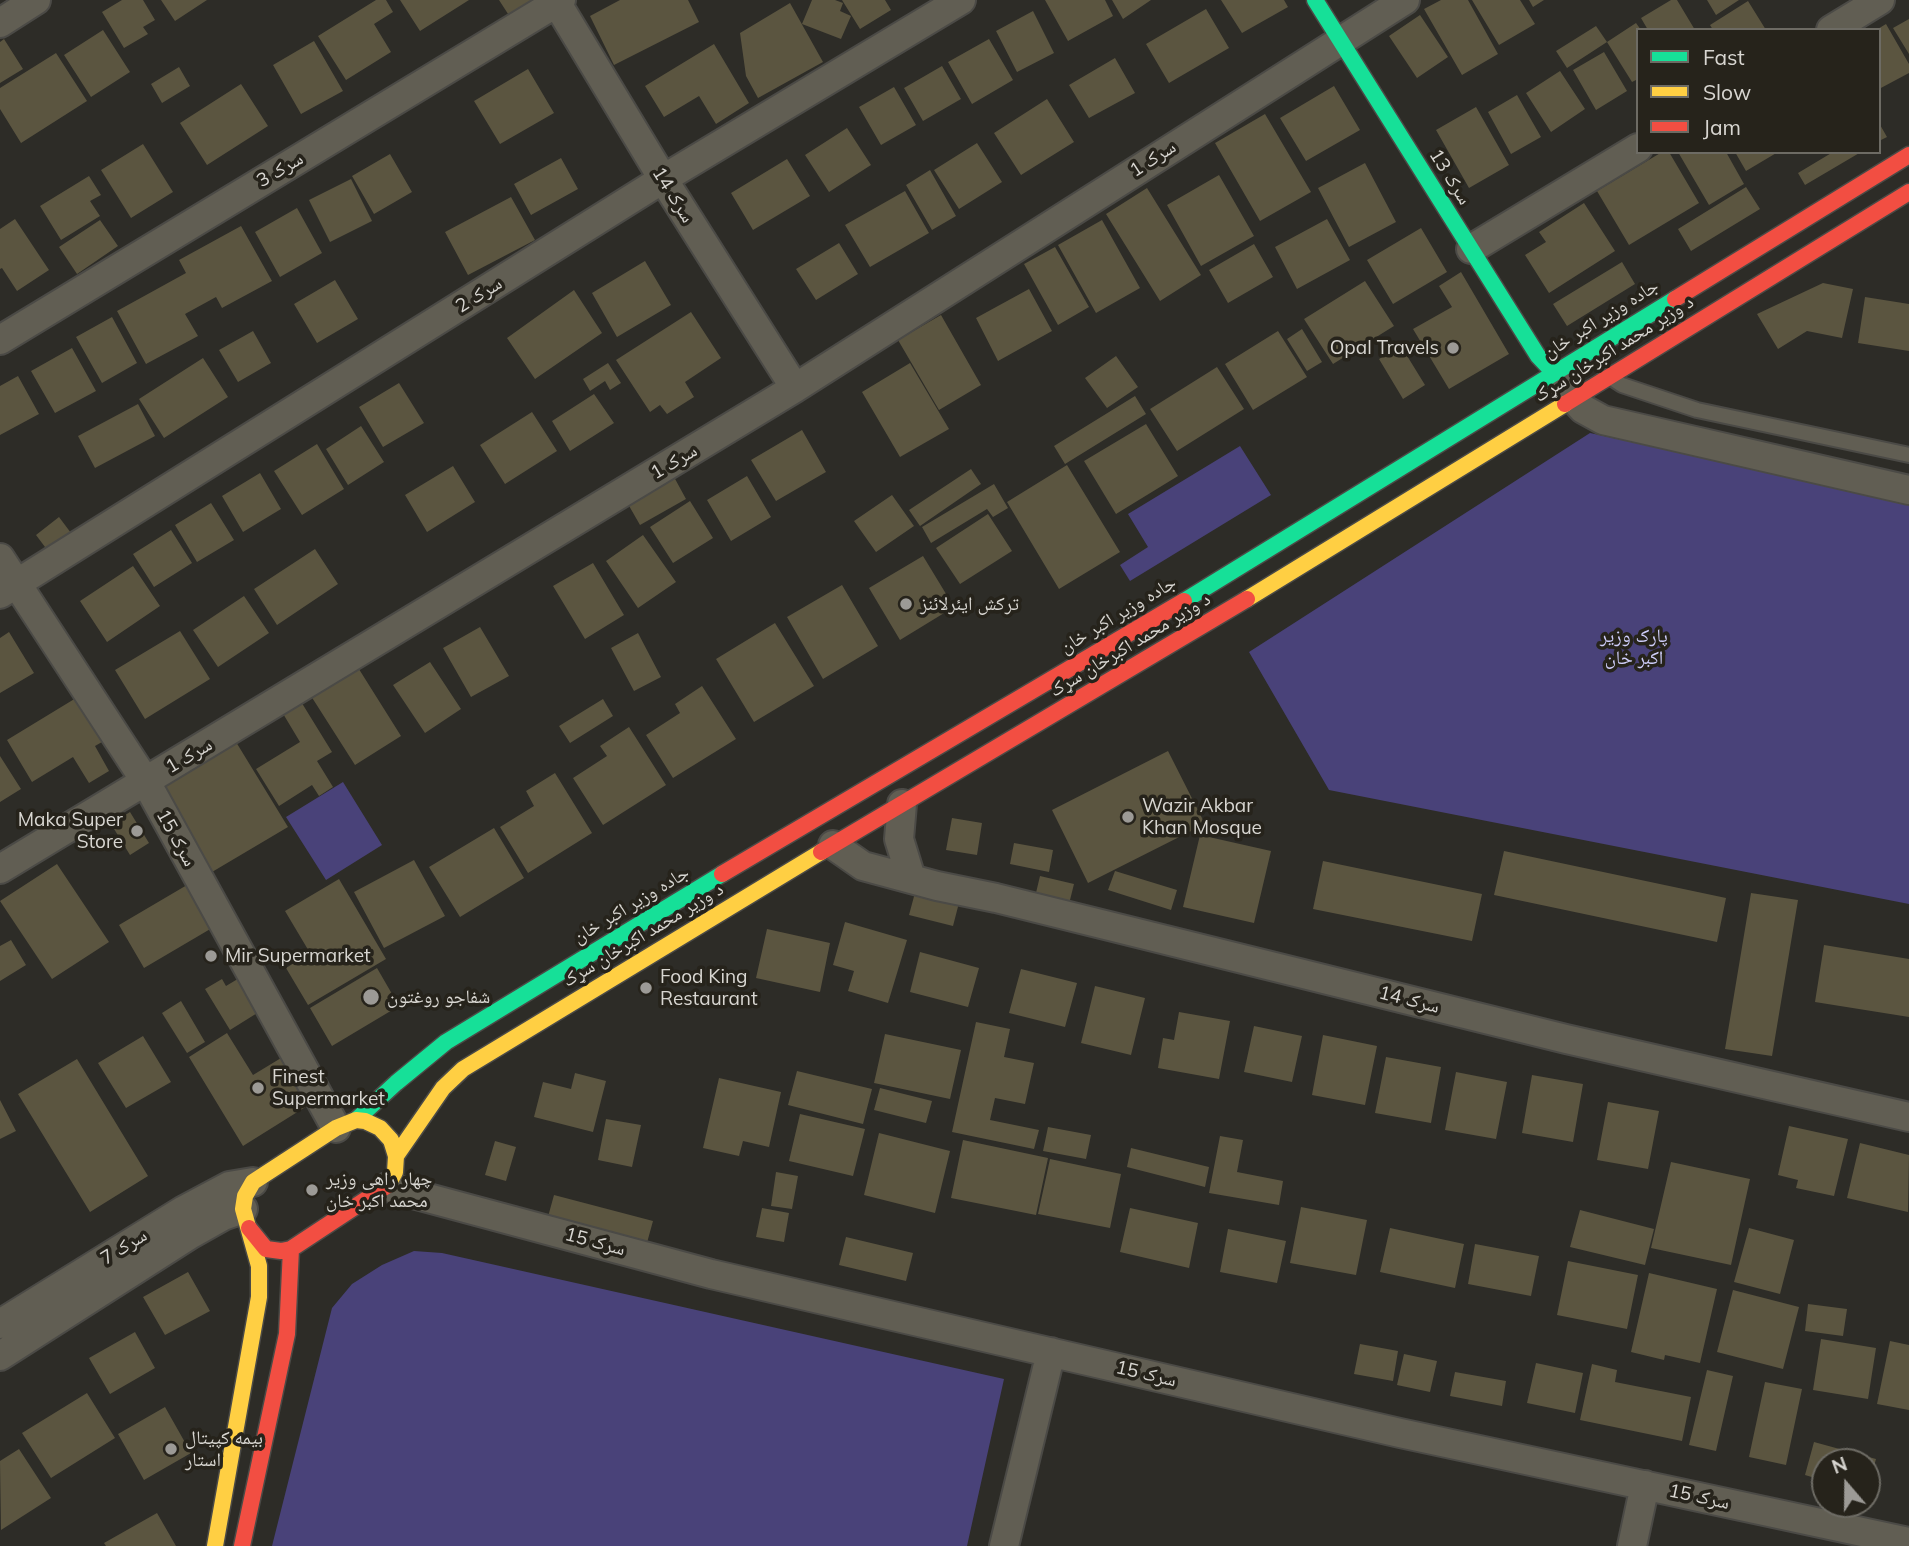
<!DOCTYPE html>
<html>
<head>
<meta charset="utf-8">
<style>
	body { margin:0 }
	#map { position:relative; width:1909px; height:1546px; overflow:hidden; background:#2d2c27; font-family:Mulish,sans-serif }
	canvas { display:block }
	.legend { position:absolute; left:1636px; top:28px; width:245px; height:126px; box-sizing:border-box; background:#26231b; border:2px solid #6d6b64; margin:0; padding:9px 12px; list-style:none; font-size:21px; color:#d8d6d1 }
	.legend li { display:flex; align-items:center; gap:14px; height:35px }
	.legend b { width:35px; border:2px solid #6d6b64 }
	.north { position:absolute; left:1811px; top:1448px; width:70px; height:70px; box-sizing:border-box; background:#26231b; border:2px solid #6d6b64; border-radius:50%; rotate:340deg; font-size:19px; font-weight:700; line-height:28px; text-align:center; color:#d8d6d1 }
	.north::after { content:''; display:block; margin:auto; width:24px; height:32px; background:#9c9a96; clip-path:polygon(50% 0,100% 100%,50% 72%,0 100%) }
</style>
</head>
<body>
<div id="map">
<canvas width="1909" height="1546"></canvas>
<ul class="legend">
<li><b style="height:9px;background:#16e098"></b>Fast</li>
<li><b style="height:9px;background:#ffcf43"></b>Slow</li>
<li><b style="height:9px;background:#f24e42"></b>Jam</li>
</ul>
<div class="north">N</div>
</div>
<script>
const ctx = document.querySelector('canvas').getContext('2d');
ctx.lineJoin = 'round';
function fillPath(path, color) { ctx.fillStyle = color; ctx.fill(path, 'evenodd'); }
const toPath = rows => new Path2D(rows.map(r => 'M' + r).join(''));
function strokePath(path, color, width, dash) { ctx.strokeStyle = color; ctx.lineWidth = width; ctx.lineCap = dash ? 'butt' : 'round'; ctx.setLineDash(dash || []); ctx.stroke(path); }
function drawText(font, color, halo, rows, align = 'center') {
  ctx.font = font + ' Mulish,"Noto Naskh Arabic",sans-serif'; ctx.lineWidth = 7; ctx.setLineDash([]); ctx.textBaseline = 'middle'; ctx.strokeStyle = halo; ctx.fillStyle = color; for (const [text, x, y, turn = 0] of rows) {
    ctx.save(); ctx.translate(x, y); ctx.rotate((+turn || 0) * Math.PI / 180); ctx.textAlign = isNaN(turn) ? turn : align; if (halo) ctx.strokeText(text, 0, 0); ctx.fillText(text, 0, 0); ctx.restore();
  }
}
const green = toPath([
	[1590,433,1909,501,1909,904,1329,790,1249,652],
	[1240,446,1271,495,1130,581,1120,565,1148,547,1128,514],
	[343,782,382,845,326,880,286,817],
	[414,1251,442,1253,1004,1379,967,1546,272,1546,332,1308,352,1284,382,1265]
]);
const building = toPath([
	[122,0,143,0,155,20,143,27,148,34,124,48,102,12],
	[161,0,207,0,175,21],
	[376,0,386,0,393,12,374,24,391,52,346,80,318,36],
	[400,0,469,0,420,31],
	[499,0,537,0,510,17],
	[620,0,688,0,699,22,614,65,590,16],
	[812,0,835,0,843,3,840,11,851,16,841,39,802,24],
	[842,0,885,0,891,10,860,29],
	[1045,0,1105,0,1113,16,1068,41],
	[1112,0,1151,0,1123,19],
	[1221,0,1284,0,1288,7,1242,33],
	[1441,0,1468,0,1498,54,1462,75,1424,9],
	[1472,0,1520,0,1535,24,1499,45],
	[1529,0,1544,0,1533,7],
	[1671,0,1677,0,1695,30,1648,30,1641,18],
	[1707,0,1739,0,1716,15],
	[1748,1,1766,30,1713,30,1710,25],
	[790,3,823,62,758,98,746,76,740,33],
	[1206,9,1229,48,1169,83,1146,44],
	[1033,11,1054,53,1017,72,996,31],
	[1420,15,1448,57,1417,78,1389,36],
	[1909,19,1909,54,1893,28],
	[1636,23,1641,30,1638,30,1638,79,1632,82,1607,42],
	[1886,24,1909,64,1909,73,1879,89,1879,30,1876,30],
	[1596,26,1607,42,1567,68,1556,51],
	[103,30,130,72,91,97,64,55],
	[4,39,23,69,0,83,0,42],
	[989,39,1013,80,972,104,948,62],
	[314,41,343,91,301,114,273,65],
	[714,44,749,103,716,124,699,96,664,117,645,86],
	[1604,52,1627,91,1596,110,1573,70],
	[56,53,87,101,21,143,0,109,0,88],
	[1115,58,1135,93,1089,118,1069,85],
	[942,66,961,99,923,121,904,88],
	[179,67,190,86,162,103,151,84],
	[528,69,554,113,500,144,474,101],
	[1560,71,1585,109,1551,132,1526,93],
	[241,84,268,126,207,165,180,123],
	[1334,86,1360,130,1306,161,1280,118],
	[894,87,916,125,881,145,859,107],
	[1517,95,1541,137,1511,154,1488,112],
	[1047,99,1074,142,1021,175,994,133],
	[1476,107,1509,165,1469,188,1436,130],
	[1265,114,1311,192,1260,221,1215,143],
	[1879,123,1887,137,1879,141],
	[847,128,871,165,829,192,805,155],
	[977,143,1002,182,959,209,934,170],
	[143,144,173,192,131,218,101,170],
	[1662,152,1669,152,1699,203,1629,245,1597,191],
	[1678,152,1726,152,1744,184,1709,205],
	[1735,152,1778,152,1746,171],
	[1833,152,1861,152,1805,185,1798,173],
	[390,154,412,192,374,214,352,176],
	[561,158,578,189,531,215,514,184],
	[787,159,810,196,753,230,731,193],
	[1365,163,1396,222,1349,247,1318,188],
	[930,170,956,216,932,230,906,185],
	[1219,175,1254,236,1201,266,1167,205],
	[89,176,101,195,90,201,100,216,61,240,40,206],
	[351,179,372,221,330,242,309,200],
	[1746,187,1760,209,1691,251,1678,229],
	[1147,188,1201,275,1160,301,1106,214],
	[905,191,929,233,870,267,845,225],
	[511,197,535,240,468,275,445,232],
	[1584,203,1615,251,1549,293,1525,255,1546,242,1539,232],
	[297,208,322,253,280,277,255,232],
	[15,219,49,270,17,291,2,268,0,269,0,229],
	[1327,219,1350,260,1297,289,1275,247],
	[100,220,118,246,77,274,59,247],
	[1102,220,1140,288,1096,313,1058,245],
	[241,226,272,281,222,308,216,297,185,314,198,336,146,364,117,311,186,273,179,260],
	[1421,228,1447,272,1393,304,1367,260],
	[839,243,858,274,816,300,796,269],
	[1254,244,1273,277,1228,303,1209,270],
	[1055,247,1089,307,1058,325,1024,264],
	[645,261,671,305,617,337,592,293],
	[1622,262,1635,284,1567,326,1553,304],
	[1461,272,1509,354,1449,389,1413,329,1452,307,1439,286],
	[335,280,358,319,317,343,294,304],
	[1365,281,1394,326,1333,364,1304,319],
	[1823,283,1853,289,1842,338,1807,331,1778,349,1757,314],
	[1029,289,1052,331,998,361,976,318],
	[574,290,602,333,535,379,507,338],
	[1865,297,1909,304,1909,351,1858,343],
	[691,312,721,358,685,382,694,397,667,414,660,405,650,412,616,360],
	[941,315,981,385,939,410,898,340],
	[112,317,137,363,102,383,76,337],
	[1302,329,1322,362,1307,371,1287,339],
	[253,331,271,363,238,382,219,350],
	[1278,331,1307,377,1253,410,1225,364],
	[1401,346,1425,385,1403,399,1379,359],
	[72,348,96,391,55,413,31,371],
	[1116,356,1138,387,1107,408,1085,378],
	[203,358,228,397,164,438,139,399],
	[608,363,621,383,610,390,605,381,590,391,583,379],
	[910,363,949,429,900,457,862,392],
	[1217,367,1244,409,1177,451,1150,409],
	[18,376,39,414,0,435,0,386],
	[399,383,424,423,383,447,359,407],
	[594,394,614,423,570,451,552,421],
	[1135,396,1146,414,1065,464,1054,446],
	[138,404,155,436,95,468,78,436],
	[532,412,557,451,505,484,480,445],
	[1146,424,1178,476,1116,514,1084,461],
	[361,426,384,462,348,485,326,449],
	[802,430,826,472,776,501,751,460],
	[317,444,344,489,302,515,274,471],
	[1067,465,1120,552,1059,589,1007,502],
	[453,466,475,502,427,532,405,495],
	[971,469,981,484,920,526,909,510],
	[260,473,281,509,243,532,222,496],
	[747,476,771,517,731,541,707,500],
	[674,477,686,499,640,525,628,504],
	[994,484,1008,508,993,517,987,509,931,543,922,527],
	[892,495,914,526,876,552,854,521],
	[690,501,713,538,673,563,650,527],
	[211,503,234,540,197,562,175,525],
	[988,514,1012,551,960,584,936,548],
	[59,517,71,533,48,551,36,535],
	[171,530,192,563,154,587,133,554],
	[643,535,676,582,638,608,606,561],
	[315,549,338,584,277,625,254,589],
	[923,556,954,607,900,640,869,588],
	[593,563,624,615,585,639,553,586],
	[133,566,160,606,107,642,80,601],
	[842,585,878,646,823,679,787,617],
	[244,596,269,633,218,667,193,630],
	[775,623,814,686,754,722,716,659],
	[480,627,509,676,471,697,443,648],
	[180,631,210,679,145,719,115,670],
	[9,632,34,673,0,693,0,638],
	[638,633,661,677,634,691,611,648],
	[430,662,461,709,425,733,393,685],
	[357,666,401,736,355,765,311,696],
	[702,686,736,739,673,778,646,735,680,713,675,704],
	[76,698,102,742,95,746,109,771,89,783,73,757,32,782,7,740],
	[603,699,613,716,570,743,559,726],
	[300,700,332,752,317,761,333,787,319,796,312,785,279,806,256,769,300,742,282,712],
	[629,727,666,785,603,825,573,778,607,756,600,746],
	[236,742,288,827,212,872,161,787],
	[1168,751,1205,824,1088,883,1052,810],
	[0,756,21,789,0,802],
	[555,773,592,833,528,873,500,827,534,806,526,791],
	[130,812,149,843,130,855,111,824],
	[952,818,982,823,977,855,946,850],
	[494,828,524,878,460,917,429,867],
	[1200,835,1271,851,1254,923,1183,907],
	[1014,843,1053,850,1049,872,1010,864],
	[1504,851,1726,898,1717,942,1494,895],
	[414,860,445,916,384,948,354,892],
	[1323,861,1482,894,1472,941,1313,909],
	[57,864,109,942,52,979,0,901],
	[1115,871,1177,890,1171,910,1108,890],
	[1040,876,1074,884,1069,904,1035,897],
	[339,879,386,959,308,1005,286,968,310,953,285,911],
	[187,885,212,928,144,968,119,925],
	[916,889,960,899,953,926,909,915],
	[1751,893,1798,900,1772,1056,1725,1049],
	[845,922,907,940,888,1003,848,991,854,971,833,965],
	[767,929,830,943,820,992,756,978],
	[11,940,26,965,0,981,0,946],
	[1824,945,1909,959,1909,1017,1815,1002],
	[920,952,979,968,968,1007,910,992],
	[377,968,399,1006,332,1046,310,1008],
	[1021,969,1077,983,1065,1027,1009,1013],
	[241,977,262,1010,230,1030,205,989,222,979,226,986],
	[1095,986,1145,998,1131,1055,1081,1043],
	[181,1001,205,1042,187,1053,162,1013],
	[1179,1012,1230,1021,1219,1079,1158,1068,1163,1038,1174,1040],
	[976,1022,1010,1029,1004,1057,1034,1063,1025,1104,995,1098,990,1120,1039,1130,1034,1149,952,1132],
	[1254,1026,1302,1036,1292,1082,1244,1072],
	[227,1033,253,1075,286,1055,315,1101,243,1146,189,1057],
	[885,1034,961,1050,950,1099,874,1083],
	[1323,1035,1377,1046,1365,1105,1312,1095],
	[143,1036,171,1082,126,1108,98,1063],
	[1386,1057,1441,1067,1431,1123,1375,1113],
	[77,1059,148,1176,90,1212,18,1094],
	[797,1071,872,1089,863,1124,788,1105],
	[1456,1072,1507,1082,1496,1139,1445,1130],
	[575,1073,606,1081,593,1132,534,1117,543,1082,571,1089],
	[1532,1075,1583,1084,1573,1142,1522,1133],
	[719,1078,781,1092,769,1147,743,1141,739,1156,703,1148],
	[880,1088,932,1101,926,1123,874,1110],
	[0,1100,16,1131,0,1139],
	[1608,1102,1659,1111,1648,1169,1597,1160],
	[800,1114,865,1129,853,1176,789,1161],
	[606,1119,641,1125,632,1167,598,1160],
	[1789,1126,1848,1139,1834,1196,1796,1188,1798,1180,1778,1175],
	[1048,1127,1091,1135,1086,1159,1043,1151],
	[879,1133,950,1151,935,1213,864,1195],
	[1220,1136,1243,1140,1237,1172,1283,1181,1279,1205,1209,1193],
	[963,1140,1048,1158,1036,1215,951,1198],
	[495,1141,516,1147,506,1181,485,1175],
	[1860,1143,1909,1155,1908,1212,1847,1198],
	[1131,1148,1209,1167,1205,1187,1127,1167],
	[1050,1159,1121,1174,1110,1228,1038,1214],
	[1671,1162,1750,1179,1731,1265,1651,1248],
	[776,1172,798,1176,792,1209,771,1206],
	[554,1195,653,1221,645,1250,546,1224],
	[1301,1207,1367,1220,1356,1275,1290,1263],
	[762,1208,789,1213,784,1242,756,1237],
	[1130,1208,1198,1223,1189,1268,1120,1252],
	[1580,1210,1654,1229,1645,1265,1570,1247],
	[1390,1228,1464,1244,1455,1288,1380,1272],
	[1749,1228,1794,1240,1780,1294,1734,1282],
	[1228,1229,1286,1241,1277,1283,1220,1272],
	[846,1237,913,1253,906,1281,839,1265],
	[1475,1244,1539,1256,1531,1296,1468,1284],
	[1568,1261,1638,1275,1627,1329,1557,1315],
	[188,1272,210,1311,165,1335,143,1297],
	[1649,1273,1717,1289,1700,1363,1665,1355,1664,1360,1631,1352],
	[1733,1290,1799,1307,1783,1369,1717,1352],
	[1808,1304,1847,1309,1843,1336,1805,1331],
	[135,1332,155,1368,110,1394,89,1358],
	[1821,1339,1876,1348,1868,1399,1813,1390],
	[1890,1341,1909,1345,1909,1410,1877,1404],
	[1360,1344,1398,1351,1393,1381,1354,1374],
	[1404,1354,1437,1361,1430,1392,1397,1385],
	[1536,1363,1583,1373,1575,1413,1527,1403],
	[1592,1364,1617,1370,1615,1382,1691,1397,1682,1441,1580,1420],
	[1707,1370,1733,1376,1716,1451,1689,1445],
	[1455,1372,1506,1381,1502,1406,1450,1396],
	[1765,1382,1802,1389,1786,1465,1749,1457],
	[87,1393,115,1438,51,1478,22,1433],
	[165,1407,191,1453,144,1480,118,1434],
	[1814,1442,1876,1459,1868,1488,1867,1462,1825,1462,1825,1481,1805,1475],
	[19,1449,51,1498,1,1530,0,1461],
	[157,1513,176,1546,106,1546,104,1543]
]);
const lane = toPath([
	[1613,379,1622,385,1697,410,1909,455]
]);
const street = toPath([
	[555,0,663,179,795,388],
	[0,23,36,0],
	[1831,30,1880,0],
	[1471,249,1638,148],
	[0,340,561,0],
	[1563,387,1583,409,1603,420,1909,490],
	[0,558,146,782,336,1128],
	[0,594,663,179,961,0],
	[902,804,899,839,911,878],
	[833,845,863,866,937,886,996,898,1566,1039,1909,1117],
	[0,869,795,388,1405,0],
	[387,1187,711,1274,1400,1433,1909,1542],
	[0,1324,184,1210,229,1186,253,1182],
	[0,1356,191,1234,223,1216,243,1209],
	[1004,1546,1051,1352],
	[1632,1546,1645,1485]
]);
const fast = toPath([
	[1315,0,1538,356,1554,373],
	[1184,601,1675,299],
	[356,1120,396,1083,446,1042,722,874]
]);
const slow = toPath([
	[1247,599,1565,404],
	[396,1156,443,1088,463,1069,821,852],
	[215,1546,259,1297,259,1266,243,1209,245,1196,253,1182,336,1128,356,1120,365,1121,380,1128,391,1140,396,1156,395,1172,388,1185]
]);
const jam = toPath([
	[1675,299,1909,155],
	[1565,404,1909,192],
	[821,852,1247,599],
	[722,874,1184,601],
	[249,1228,266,1249,281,1251,291,1249,388,1185],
	[242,1546,287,1334,291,1249]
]);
const markers = [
	[1453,348,7,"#9c9a96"],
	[906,604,7,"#9c9a96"],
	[1128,817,7,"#9c9a96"],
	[137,831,7,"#9c9a96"],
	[211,956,7,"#9c9a96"],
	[646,988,7,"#9c9a96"],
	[371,997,9,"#9c9a96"],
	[258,1088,7,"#9c9a96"],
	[312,1190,7,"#9c9a96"],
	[171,1449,7,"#9c9a96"]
];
const streetNames = [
	["سرک 1",1153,159,-33],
	["سرک 3",280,170,-31],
	["سرک 13",1450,177,58],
	["سرک 14",673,195,58],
	["سرک 2",479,295,-32],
	["جاده وزیر اکبر خان",1601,319,-32],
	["د وزیر محمد اکبرخان سړک",1614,349,-32],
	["سرک 1",674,462,-31],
	["جاده وزیر اکبر خان",1118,615,-31],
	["د وزیر محمد اکبرخان سړک",1130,645,-31],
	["سرک 1",189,756,-31],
	["سرک 15",176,838,61],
	["جاده وزیر اکبر خان",631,905,-31],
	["د وزیر محمد اکبرخان سړک",643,935,-31],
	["سرک 14",1409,1000,14],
	["سرک 15",595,1242,15],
	["سرک 7",124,1247,-32],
	["سرک 15",1146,1374,13],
	["سرک 15",1699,1497,12]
];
const poiNames = [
	["Opal Travels",1439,348,"right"],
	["ترکش ایئرلائنز",920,604],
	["Wazir Akbar",1142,806],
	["Khan Mosque",1142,828],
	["Maka Super",123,820,"right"],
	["Store",123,842,"right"],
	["Mir Supermarket",225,956],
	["Food King",660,977],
	["Restaurant",660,999],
	["شفاجو روغتون",387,997],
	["Finest",272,1077],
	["Supermarket",272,1099],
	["چهار راهی وزیر",326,1179],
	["محمد اکبر خان",326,1201],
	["بیمه کپیتال",185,1438],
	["استار",185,1460]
];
const parkNames = [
	["پارک وزیر",1634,636],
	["اکبر خان",1634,658]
];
fillPath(green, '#494279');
fillPath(building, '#5b5540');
strokePath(lane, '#4b4a46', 18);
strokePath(street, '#4b4a46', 32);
strokePath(fast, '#4b4a46', 19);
strokePath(slow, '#4b4a46', 19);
strokePath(jam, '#4b4a46', 19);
strokePath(lane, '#615e53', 14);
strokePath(street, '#615e53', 28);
strokePath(fast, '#16e098', 16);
strokePath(slow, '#ffcf43', 16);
strokePath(jam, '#f24e42', 16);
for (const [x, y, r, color] of markers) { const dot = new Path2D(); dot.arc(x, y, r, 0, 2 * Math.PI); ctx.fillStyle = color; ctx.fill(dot); strokePath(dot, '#26231b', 2.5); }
drawText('19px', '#d8d6d1', '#26231b', streetNames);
drawText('19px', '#d8d6d1', '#26231b', poiNames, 'left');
drawText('19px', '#cecdf9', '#26231b', parkNames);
</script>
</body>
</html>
